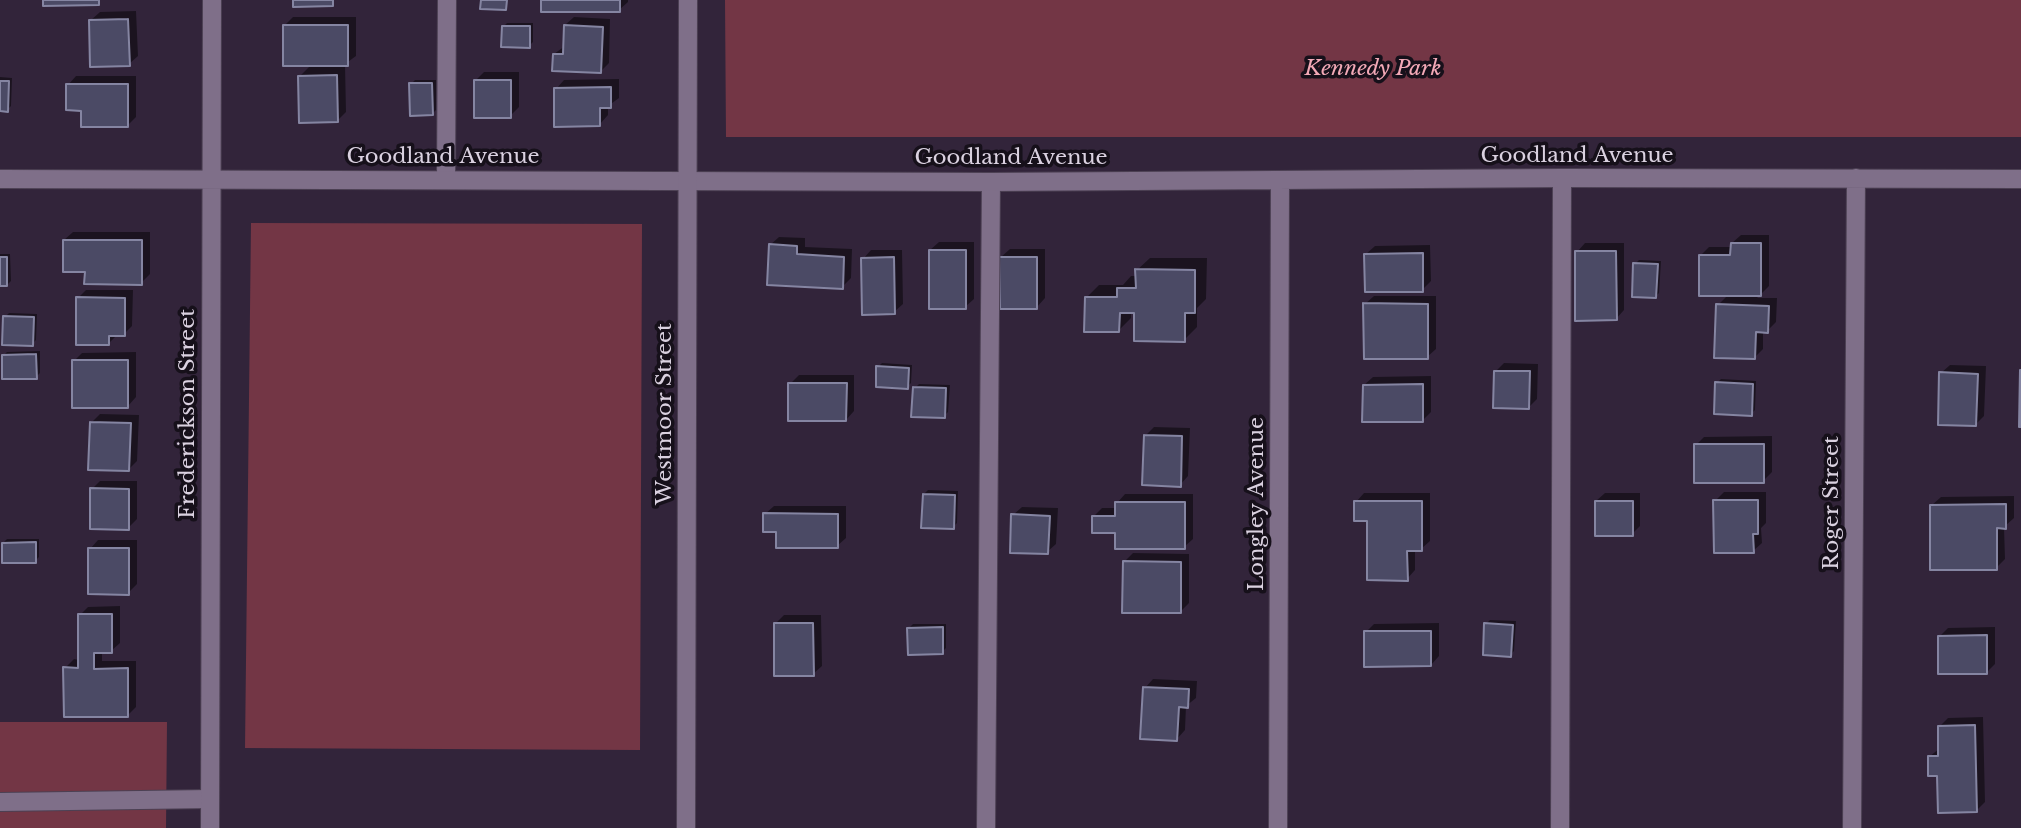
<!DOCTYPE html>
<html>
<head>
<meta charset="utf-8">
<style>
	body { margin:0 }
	canvas { display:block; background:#32243a }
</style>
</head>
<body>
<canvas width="2021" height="828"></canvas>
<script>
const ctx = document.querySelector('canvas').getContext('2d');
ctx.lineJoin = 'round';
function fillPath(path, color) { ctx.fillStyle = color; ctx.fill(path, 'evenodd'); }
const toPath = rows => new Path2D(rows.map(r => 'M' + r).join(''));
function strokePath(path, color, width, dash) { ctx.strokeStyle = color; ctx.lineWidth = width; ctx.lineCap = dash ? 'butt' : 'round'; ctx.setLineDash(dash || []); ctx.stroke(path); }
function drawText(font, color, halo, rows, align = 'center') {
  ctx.font = font + ' "Libre Baskerville",serif'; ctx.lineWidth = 7; ctx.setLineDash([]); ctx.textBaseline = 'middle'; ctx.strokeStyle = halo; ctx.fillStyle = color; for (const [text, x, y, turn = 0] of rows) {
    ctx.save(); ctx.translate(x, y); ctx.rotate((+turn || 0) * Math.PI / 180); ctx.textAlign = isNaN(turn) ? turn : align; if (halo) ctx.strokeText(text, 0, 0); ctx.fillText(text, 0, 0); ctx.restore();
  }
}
const green = toPath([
	[725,0,2021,0,2021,137,726,137],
	[251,223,642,224,640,750,245,748],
	[0,722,167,722,166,828,0,828]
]);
const shadow = toPath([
	[543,0,628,0,628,2,619,10],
	[136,11,138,56,129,64,91,20,100,12],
	[293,17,356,17,356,56,345,64,346,112,338,120,300,76,312,64,285,25],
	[574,17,610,19,609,63,600,72,554,54,565,46,565,25],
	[507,23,533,23,533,42,529,46,503,27],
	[484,72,519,72,519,107,510,116,475,81],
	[76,76,136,76,136,117,128,125,83,109,68,85],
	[0,77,12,78,11,106,7,110,0,110],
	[619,79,619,98,608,106,608,115,600,124,556,89,564,80],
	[415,80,436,80,436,110,432,114,411,84],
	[73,232,150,232,150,274,141,283,86,270,64,240],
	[1741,235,1769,235,1769,286,1757,298,1777,298,1776,322,1767,331,1763,331,1763,349,1754,358,1718,305,1729,294,1701,255,1709,247,1732,247,1732,243],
	[779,237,805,238,805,247,852,249,851,278,842,287,770,245],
	[939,242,974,242,974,299,965,307,930,250],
	[1585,243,1624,243,1624,310,1616,319,1577,252],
	[1430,245,1431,281,1422,290,1366,254,1375,246],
	[1010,249,1045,249,1045,298,1037,307,1001,257],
	[871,250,902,250,903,304,894,312,863,259],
	[0,254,10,254,11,281,7,285,0,285],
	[1150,258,1207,258,1206,299,1197,308,1197,327,1184,340,1136,312,1131,312,1131,318,1119,330,1087,297,1099,285,1123,285,1131,276,1137,276,1137,270],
	[1639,260,1661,261,1659,293,1655,297,1635,264],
	[86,290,133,290,132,326,124,334,118,334,108,344,78,298],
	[1374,296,1436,296,1436,349,1427,357,1365,304],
	[9,313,37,314,36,340,32,344,5,317],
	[40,351,40,373,36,377,3,356,7,352],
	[136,352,136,397,128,406,74,361,82,353],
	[882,363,912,365,911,383,907,387,878,367],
	[1504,363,1538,364,1537,399,1529,407,1495,372],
	[1950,365,1986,366,1984,416,1976,424,1941,373],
	[799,375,854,375,854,411,846,420,790,384],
	[1431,376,1431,412,1423,420,1364,385,1373,377],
	[1721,379,1756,381,1755,410,1751,414,1717,383],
	[919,384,950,385,948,412,944,416,915,388],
	[100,414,139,415,137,461,129,469,91,423],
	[1154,427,1190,428,1188,476,1180,485,1145,436],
	[1772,436,1772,472,1763,481,1696,445,1704,437],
	[100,481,137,481,137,519,128,528,92,489],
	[928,490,958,491,957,523,953,527,924,494],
	[1724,492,1766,492,1766,523,1761,528,1762,543,1753,551,1715,501],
	[1364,493,1430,493,1430,541,1421,549,1415,549,1415,570,1407,579,1356,502],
	[1605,493,1640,493,1640,526,1632,534,1596,501],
	[1125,494,1193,494,1193,539,1184,547,1117,531,1093,517,1102,508,1116,508,1117,503],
	[2014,496,2014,518,2004,527,2005,559,1996,568,1932,505,1941,497],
	[774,506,846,506,846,538,837,546,777,530,765,514],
	[1022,507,1058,508,1056,544,1047,552,1013,515],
	[7,539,39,539,39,557,35,561,3,543],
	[98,540,137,540,137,584,128,593,90,549],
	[1133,553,1189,554,1189,603,1180,612,1124,562],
	[120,606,120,643,111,651,102,651,102,661,136,661,136,707,128,715,65,668,74,659,79,660,80,615,88,607],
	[784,615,821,615,822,666,813,674,775,624],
	[1490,620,1516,621,1514,651,1510,655,1486,624],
	[1439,623,1439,656,1431,665,1366,632,1374,624],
	[913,624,946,624,946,648,942,652,909,628],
	[1995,627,1995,664,1987,672,1940,636,1948,628],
	[1153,679,1197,681,1196,698,1186,706,1185,730,1177,739,1145,688],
	[1983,717,1985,802,1977,810,1929,757,1940,748,1939,727,1948,718]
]);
const building = toPath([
	[43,0,99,0,99,5,43,6,43,0],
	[293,0,333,0,333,6,293,7,293,0],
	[481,0,507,0,506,10,480,9,481,0],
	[541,0,620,0,620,12,541,12,541,0],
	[128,19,130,66,90,67,89,20,128,19],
	[283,25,348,25,348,66,283,66,283,25],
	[564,25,603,27,601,73,552,71,553,54,563,54,564,25],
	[502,26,530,26,530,48,501,47,502,26],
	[337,75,338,122,299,123,298,76,337,75],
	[474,80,511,80,511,118,474,118,474,80],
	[0,81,9,81,8,112,0,111,0,81],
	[409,83,432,83,433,115,410,116,409,83],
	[66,84,128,84,128,127,81,127,81,111,66,110,66,84],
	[611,87,611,108,600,108,600,126,554,127,554,88,611,87],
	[63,240,142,240,142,285,84,284,85,272,63,272,63,240],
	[1731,243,1761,243,1761,296,1699,296,1699,255,1730,255,1731,243],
	[769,244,797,246,797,254,844,257,843,289,767,285,769,244],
	[929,250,966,250,966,309,929,309,929,250],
	[1575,251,1616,251,1617,320,1575,321,1575,251],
	[1423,253,1423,292,1365,292,1364,254,1423,253],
	[0,257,7,257,7,286,0,286,0,257],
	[894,257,895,314,862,315,861,258,894,257],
	[999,257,1037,257,1037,309,1000,309,999,257],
	[1633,263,1658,264,1656,298,1632,297,1633,263],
	[1135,269,1195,270,1195,313,1185,313,1185,342,1134,341,1134,313,1120,313,1119,332,1084,332,1085,297,1117,297,1117,288,1136,288,1135,269],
	[76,297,125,298,125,336,109,336,109,345,76,345,76,297],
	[1363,303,1428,304,1428,359,1364,359,1363,303],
	[1716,304,1769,306,1768,333,1756,332,1755,359,1714,358,1716,304],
	[3,316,34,317,33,346,2,345,3,316],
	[36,354,37,379,2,379,2,355,36,354],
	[72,360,128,360,128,408,72,408,72,360],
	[876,366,909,368,908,389,876,387,876,366],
	[2020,370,2021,370,2021,427,2019,427,2020,370],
	[1494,371,1530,371,1529,409,1493,408,1494,371],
	[1939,372,1978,374,1976,426,1938,425,1939,372],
	[1715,382,1753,384,1752,416,1714,414,1715,382],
	[788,383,847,383,846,421,788,421,788,383],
	[1423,384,1423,422,1362,422,1363,385,1423,384],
	[913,387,946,388,945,418,911,417,913,387],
	[90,422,131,423,129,471,88,470,90,422],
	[1144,435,1182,436,1181,487,1142,485,1144,435],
	[1694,444,1764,444,1764,483,1694,483,1694,444],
	[90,488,129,489,129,530,90,529,90,488],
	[923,494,955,495,954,529,921,528,923,494],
	[1713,500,1758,500,1758,534,1753,534,1754,553,1714,553,1713,500],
	[1354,501,1422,501,1422,551,1407,551,1408,581,1367,580,1367,521,1354,521,1354,501],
	[1595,501,1633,501,1633,536,1595,536,1595,501],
	[1115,502,1185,502,1185,549,1115,549,1115,533,1092,533,1092,516,1115,516,1115,502],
	[2006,504,2006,529,1997,528,1997,570,1930,570,1930,505,2006,504],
	[763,513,838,514,838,548,776,548,776,532,763,532,763,513],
	[1011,514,1050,516,1048,554,1010,553,1011,514],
	[36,542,36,563,2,563,2,543,36,542],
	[88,548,129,548,129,595,88,594,88,548],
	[1123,561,1181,562,1181,613,1122,613,1123,561],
	[78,614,112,614,112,653,94,653,94,669,128,668,128,717,64,717,63,667,78,668,78,614],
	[774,623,813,623,814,676,774,676,774,623],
	[1484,623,1513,625,1511,657,1483,655,1484,623],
	[943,627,943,654,908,655,907,628,943,627],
	[1364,631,1431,631,1431,666,1364,667,1364,631],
	[1987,635,1987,674,1938,674,1938,636,1987,635],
	[1143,687,1189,689,1188,708,1179,707,1177,741,1140,739,1143,687],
	[1975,725,1977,812,1938,813,1937,776,1928,776,1928,756,1938,756,1938,726,1975,725]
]);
const service = toPath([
	[446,179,447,0],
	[0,802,210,799],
	[986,828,991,182],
	[1560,828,1562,178]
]);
const minor = toPath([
	[0,179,991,182,1562,178,2021,179],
	[210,828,212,0],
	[1278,828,1280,181],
	[1852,828,1856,178]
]);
const tertiary = toPath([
	[686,828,688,0]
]);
const parkNames = [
	["Kennedy Park",1373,69]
];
const streetNames = [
	["Goodland Avenue",1577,156],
	["Goodland Avenue",443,157],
	["Goodland Avenue",1011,158],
	["Frederickson Street",188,414,-90],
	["Westmoor Street",665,414,-90],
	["Roger Street",1832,503,-90],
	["Longley Avenue",1257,504,-90]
];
fillPath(green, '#733645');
fillPath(shadow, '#0007');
fillPath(building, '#4b4a65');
strokePath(building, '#8585a2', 2);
strokePath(service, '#4c4053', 20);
strokePath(minor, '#4c4053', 20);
strokePath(tertiary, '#4c4053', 20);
strokePath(service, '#7f6f89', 18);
strokePath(minor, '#7f6f89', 18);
strokePath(tertiary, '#7f6f89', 18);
drawText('italic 21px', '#f3a9b7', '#16101a', parkNames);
drawText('21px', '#dad1e0', '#16101a', streetNames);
</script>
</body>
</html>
